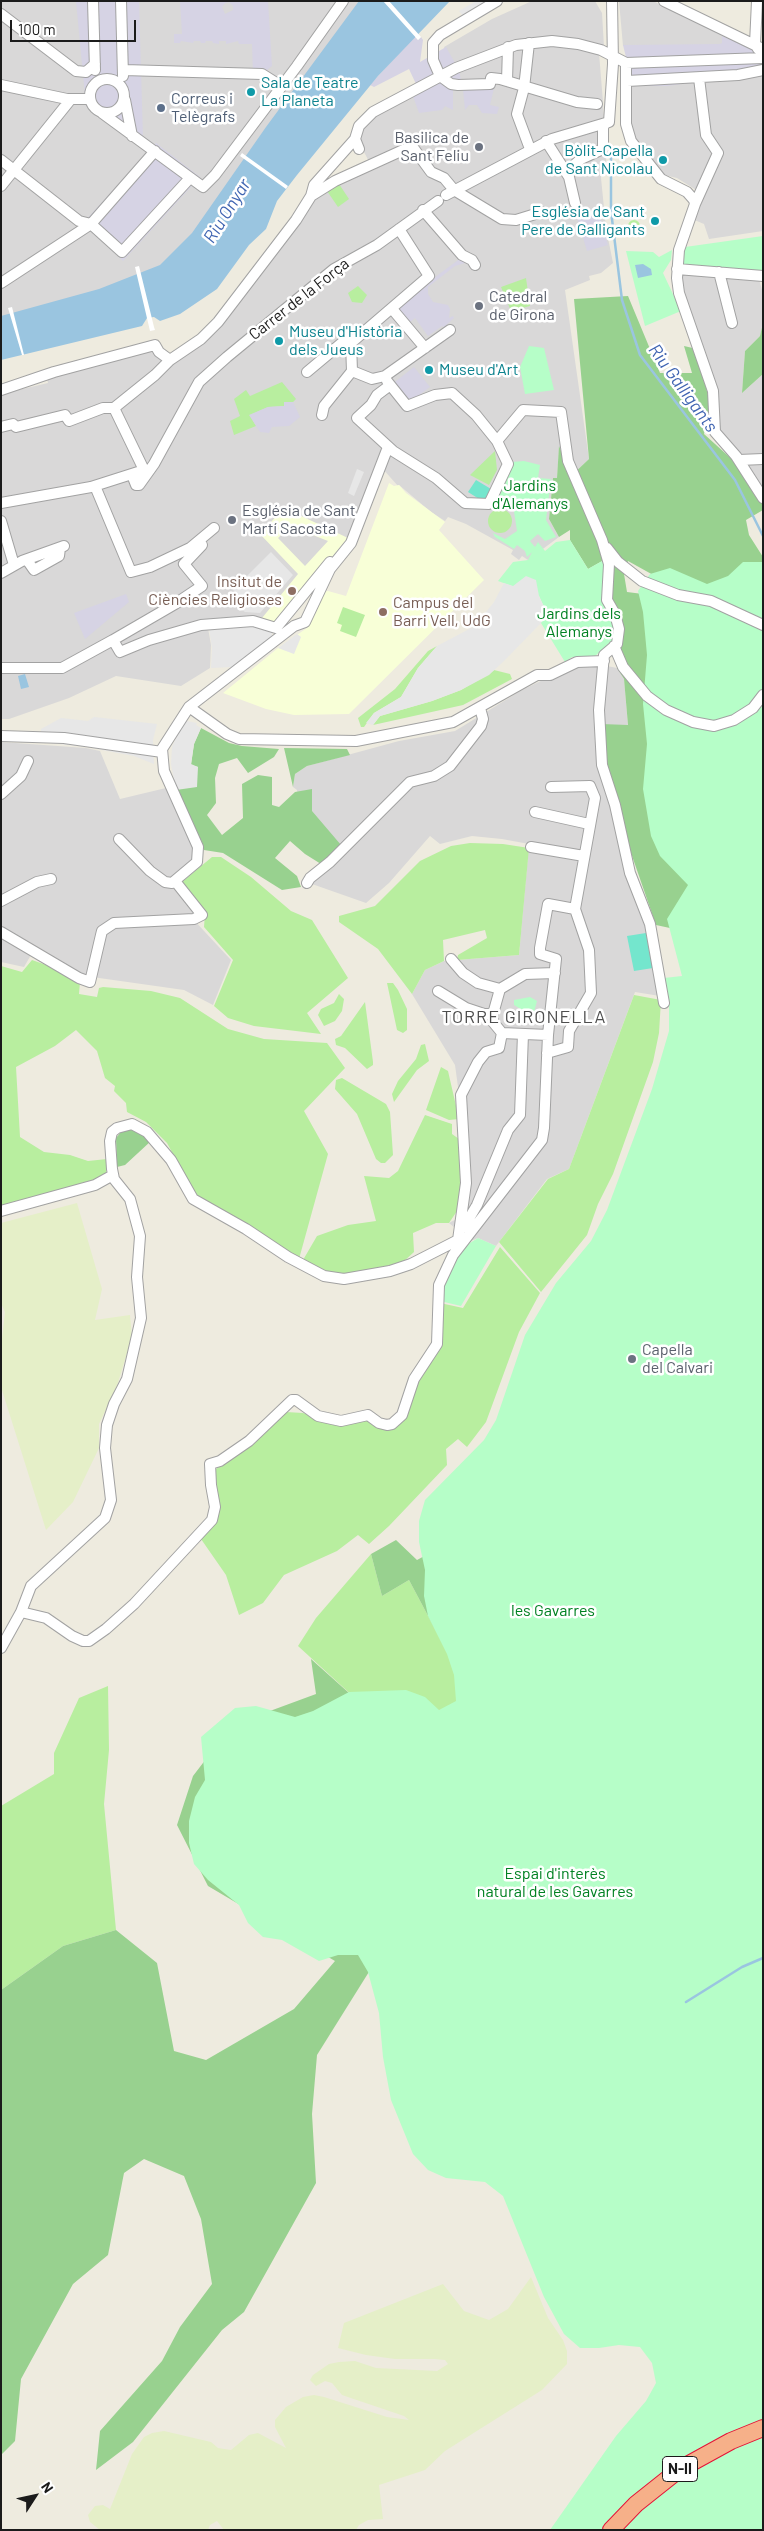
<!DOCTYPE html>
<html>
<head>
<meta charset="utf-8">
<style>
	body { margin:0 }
	#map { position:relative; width:764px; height:2531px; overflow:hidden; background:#eeebdf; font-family:Barlow,sans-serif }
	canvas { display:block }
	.frame { position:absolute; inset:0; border:2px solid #1b1b1b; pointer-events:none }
	.north { position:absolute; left:10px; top:2471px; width:50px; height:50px; -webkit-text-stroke:4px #fff; paint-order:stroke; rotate:55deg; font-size:14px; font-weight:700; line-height:20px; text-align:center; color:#1b1b1b }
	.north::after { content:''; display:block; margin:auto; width:18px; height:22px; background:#1b1b1b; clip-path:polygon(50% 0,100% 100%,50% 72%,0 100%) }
	.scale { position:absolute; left:10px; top:20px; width:126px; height:22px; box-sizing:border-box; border:2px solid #1b1b1b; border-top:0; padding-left:6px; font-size:15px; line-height:18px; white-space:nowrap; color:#1b1b1b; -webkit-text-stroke:4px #fff; paint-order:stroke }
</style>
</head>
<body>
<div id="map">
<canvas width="764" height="2531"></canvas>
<div class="frame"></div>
<div class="north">N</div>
<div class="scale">100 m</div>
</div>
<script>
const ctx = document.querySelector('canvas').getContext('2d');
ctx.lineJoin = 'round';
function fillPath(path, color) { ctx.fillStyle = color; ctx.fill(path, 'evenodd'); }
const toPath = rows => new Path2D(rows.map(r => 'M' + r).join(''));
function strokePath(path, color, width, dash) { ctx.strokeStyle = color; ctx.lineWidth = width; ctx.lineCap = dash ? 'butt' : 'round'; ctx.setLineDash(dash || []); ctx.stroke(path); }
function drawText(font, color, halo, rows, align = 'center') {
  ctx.font = font + ' Barlow,sans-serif'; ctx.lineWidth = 5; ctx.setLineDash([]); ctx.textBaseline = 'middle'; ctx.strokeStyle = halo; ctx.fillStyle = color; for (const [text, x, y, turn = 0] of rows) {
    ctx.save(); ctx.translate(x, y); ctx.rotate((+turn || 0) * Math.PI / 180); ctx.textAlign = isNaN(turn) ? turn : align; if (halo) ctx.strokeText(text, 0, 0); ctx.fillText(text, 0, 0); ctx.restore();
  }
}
const residential = toPath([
	[1,1,420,1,229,250,1,336],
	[532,1,595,1,602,13,604,47,599,53,603,102,578,100,526,87,460,82,444,47,492,19],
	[619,1,655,2,726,37,724,45,623,46],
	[763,71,763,231,709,239,704,224,692,219,701,193,677,178,660,174,637,148,628,118,630,83],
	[498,83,586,104,603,105,604,121,607,121,606,166,600,168,606,228,613,263,601,273,589,276,590,280,565,290,589,459,571,476,559,448,557,478,553,478,549,519,559,537,528,560,522,556,519,560,511,554,513,550,466,524,448,517,445,521,431,512,399,485,398,486,382,468,351,537,275,627,254,624,208,628,211,645,210,668,181,686,116,676,69,698,9,719,1,719,1,394,48,383,47,378,150,349,170,362,203,340,312,202,328,189,372,167,357,139,368,118,414,94,462,84,491,86],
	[680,271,758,276,763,293,763,323,760,336,745,351,742,393,763,374,763,492,724,438,719,426,682,294],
	[602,665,617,668,624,679,628,726,598,763,647,918,660,996,635,992,569,1169,547,1179,496,1246,478,1238,471,1241,449,1223,464,1215,468,1160,455,1065,412,994,425,970,444,961,519,955,529,844,502,839,472,836,440,844,430,836,389,883,366,903,312,884,320,865,300,823,297,790,293,787,295,774,307,766,399,741,455,731,522,690,572,666],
	[1,742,86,748,100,751,120,799,166,788,195,848,195,859,174,879,200,914,192,918,231,960,213,1005,184,990,78,975,35,948,24,967,1,962]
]);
const education = toPath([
	[389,483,394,486,399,485,406,493,445,522,439,530,484,580,349,714,294,715,266,709,223,693,278,648,307,628,322,594,325,595,324,592,328,591,346,596],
	[282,510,286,514,289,511,297,514,348,538,274,625,271,625,262,618,298,574,260,534],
	[290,526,328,541,305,566,278,538]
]);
const farmland = toPath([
	[77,1203,102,1289,95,1320,130,1315,132,1337,117,1386,99,1424,99,1448,73,1502,46,1530,1,1387,1,1347,5,1312,1,1303,1,1223],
	[531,2277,548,2318,563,2340,567,2351,567,2364,542,2390,445,2451,425,2470,379,2485,383,2519,368,2520,359,2525,356,2530,224,2530,217,2521,210,2525,208,2530,100,2530,90,2522,88,2515,95,2506,103,2505,110,2509,132,2454,144,2437,152,2433,164,2431,211,2442,218,2448,231,2450,249,2435,258,2433,286,2448,275,2427,275,2420,286,2407,303,2397,314,2395,324,2397,387,2417,409,2420,404,2416,342,2395,332,2383,325,2381,316,2386,310,2380,313,2375,329,2364,339,2362,355,2361,376,2368,437,2371,448,2364,445,2360,435,2359,395,2359,366,2355,338,2348,344,2323,443,2284,464,2311,489,2320,508,2309]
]);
const grass = toPath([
	[339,184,349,199,338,207,327,191],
	'628 226a6 6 0 1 1 12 0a6 6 0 1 1-12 0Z',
	[526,278,530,306,511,311,501,287],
	[358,286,367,295,362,303,352,302,348,293],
	[282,382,296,399,293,402,284,402,284,406,268,407,250,415,256,426,234,435,230,421,240,416,234,399,246,390,250,396],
	[495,451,497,470,489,485,470,475],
	'488 521a12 12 0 1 1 24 0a12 12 0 1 1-24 0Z',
	[343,607,365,615,356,637,340,631,342,625,337,623],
	[437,646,418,668,401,697,374,713,364,727,361,727,358,718,395,689,428,651],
	[494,670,510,674,512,679,463,705,373,725,380,716,432,701,461,690],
	[470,843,503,844,529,848,519,955,457,960,458,955,487,938,485,930,443,940,444,961,425,970,412,994,378,949,339,922,339,916,375,906,420,861,451,846],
	[212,857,221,857,251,877,291,911,312,920,348,978,307,1013,321,1034,254,1026,228,1018,214,1006,233,960,204,927,205,914,182,882],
	[32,960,69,973,80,982,79,994,97,997,99,988,103,987,151,991,180,998,228,1029,264,1039,327,1043,345,1068,304,1111,328,1154,299,1259,196,1196,167,1143,146,1122,127,1112,126,1103,114,1091,115,1086,105,1078,97,1051,76,1030,55,1046,16,1067,20,1137,44,1152,70,1155,88,1161,107,1159,106,1176,1,1207,1,966,22,972],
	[387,983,393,983,398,990,407,1009,407,1030,403,1033,397,1030],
	[339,994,344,999,342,1011,335,1021,324,1026,318,1015,321,1009,334,1003],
	[634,995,661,1000,659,1033,653,1062,613,1174,598,1204,587,1235,541,1292,499,1242,548,1179,569,1169],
	[365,1002,373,1062,373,1065,367,1069,345,1048,336,1045,335,1039,341,1036],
	[425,1044,429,1061,417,1070,394,1102,392,1094,398,1081,416,1059,421,1045],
	[441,1067,448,1071,459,1119,449,1120,426,1110],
	[342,1078,386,1104,390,1112,393,1155,385,1163,381,1163,376,1159,357,1114,335,1089,336,1080],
	[425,1115,452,1124,452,1134,459,1139,462,1185,459,1208,449,1223,436,1223,413,1233,414,1252,402,1263,346,1274,331,1273,303,1260,317,1236,348,1225,376,1221,364,1176,389,1178,398,1171],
	[500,1247,540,1293,519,1332,486,1422,467,1447,458,1439,446,1449,447,1465,389,1526,369,1544,358,1535,337,1551,284,1575,263,1603,239,1615,226,1575,201,1539,211,1525,215,1470,286,1412,303,1413,332,1423,360,1418,392,1427,412,1395,431,1354,440,1303,463,1308],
	[371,1554,382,1596,409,1580,488,1729,368,1710,298,1646,316,1618],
	[108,1686,109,1750,104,1804,116,1930,63,1946,1,1990,1,1806,54,1774,54,1753,79,1698]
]);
const forest = toPath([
	[628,296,660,373,692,373,684,346,697,349,710,404,704,434,736,463,763,505,763,510,746,520,749,535,763,557,763,620,655,576,628,561,624,574,627,592,651,595,763,931,753,946,656,925,630,850,604,763,601,724,628,725,624,679,617,668,623,635,623,621,611,599,604,560,588,569,570,540,570,530,559,537,549,519,553,478,557,478,559,446,571,476,589,459,574,299],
	[763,323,763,374,742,393,745,351,760,336],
	[201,728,229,743,242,746,279,749,274,757,248,773,237,758,219,764,215,778,216,803,207,815,222,835,243,818,242,784,258,775,272,777,272,805,279,807,295,792,312,789,312,811,341,845,321,864,305,854,290,841,275,858,297,876,301,887,282,890,223,853,204,850,176,791,198,767,191,765,194,744],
	[284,748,347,749,350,755,307,766,295,774,293,787],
	[130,1129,141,1131,151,1141,125,1165,117,1167,116,1138,121,1132],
	[763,1409,763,1764,741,1760,699,1768,732,1746,734,1729,708,1712,672,1717,558,1721,521,1731,517,1755,504,1792,515,1813,550,1845,584,1857,622,1876,647,1853,652,1856,642,1889,654,1908,681,1926,748,1945,763,1941,763,2014,744,2047,728,2085,724,2123,725,2149,743,2157,744,2169,724,2203,721,2218,696,2240,698,2222,691,2209,683,2199,662,2197,652,2186,644,2171,638,2129,680,2074,677,2050,679,2002,640,1991,595,1986,540,1971,451,1965,424,1955,382,1951,317,2055,312,2114,316,2183,244,2312,222,2330,133,2442,96,2470,100,2431,162,2361,180,2327,212,2284,201,2219,184,2176,144,2159,124,2173,108,2255,73,2284,21,2379,15,2441,1,2455,1,1990,63,1946,116,1930,157,1963,174,2051,206,2060,294,2009,335,1961,208,1886,177,1825,193,1776,232,1725,316,1694,311,1659,368,1710,357,1761,390,1795,464,1820,488,1729,409,1580,382,1596,371,1554,396,1540,417,1560,559,1483,640,1537,641,1504]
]);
const park = toPath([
	[763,236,763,273,679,267,685,247],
	[672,250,671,260,663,273,681,311,645,326,626,251,653,252,659,257],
	[529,346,544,348,554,390,525,394,520,367],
	[524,461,540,465,538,478,551,479,546,520,556,537,545,541,538,534,530,541,535,547,538,542,545,551,556,542,570,540,588,569,604,560,603,599,613,615,615,638,594,657,587,659,572,657,565,662,541,623,546,611,539,596,498,581,513,562,528,560,532,552,527,557,525,551,517,545,514,549,495,537,493,533,505,539,517,531,513,505,489,508,512,462],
	[743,562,763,562,763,2530,550,2530,616,2436,646,2401,656,2383,652,2363,640,2347,619,2345,599,2348,580,2348,564,2334,544,2297,503,2196,485,2182,446,2178,428,2170,413,2154,391,2100,383,2057,379,2013,368,1972,358,1955,338,1955,319,1961,282,1940,263,1937,248,1923,239,1905,208,1880,194,1864,189,1843,189,1821,195,1797,205,1780,201,1737,235,1708,256,1706,295,1717,313,1711,349,1692,406,1690,425,1697,439,1710,456,1701,454,1675,447,1654,428,1616,424,1596,425,1570,419,1542,419,1521,425,1500,484,1440,496,1420,525,1335,556,1283,591,1241,607,1210,652,1089,669,1031,669,1002,664,978,682,976,667,919,688,885,660,856,651,836,643,789,647,744,643,704,647,655,643,612,638,591,650,574,670,568,707,584,728,576],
	[530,997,537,1001,533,1016,514,1005,514,1000],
	[478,1238,496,1246,461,1306,440,1301,445,1277,465,1246]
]);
const pitch = toPath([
	[476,480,491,489,484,502,468,492],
	[646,933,653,968,634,971,627,936]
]);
const parking = toPath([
	[476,1,487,1,463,16,459,11],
	[357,469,364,472,354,496,348,493],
	[271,552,293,575,260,613,245,612,230,602,238,594,233,590],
	[526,576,536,580,539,596,546,611,541,623,504,661,489,675,461,690,432,701,380,716,373,725,366,723,374,713,401,697,418,668,437,646,475,626,494,602,504,583,513,586],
	[253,625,272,632,272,636,233,667,211,668,212,648,209,629],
	[297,634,301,637,294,654,278,648],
	[94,717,157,724,153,740,154,764,134,756,86,747,41,742,41,729,61,718,88,721],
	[187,721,197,723,196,725,201,728,194,744,191,764,198,767,197,787,176,790,171,764,172,747,180,729]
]);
const plaza = toPath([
	[76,1,139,1,143,138,86,106],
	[180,1,268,1,272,66,262,74,253,74,252,44,239,44,238,41,226,44,226,41,219,41,219,44,213,43,212,41,206,41,205,43,201,43,200,41,194,41,193,43,181,41,180,43,174,43,174,34,182,34],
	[229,2,233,6,233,10,225,14,222,7,225,3],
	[414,36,418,40,421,37,423,40,420,62,446,47,459,70,461,80,495,84,490,105,499,107,497,114,482,113,477,105,469,105,465,110,463,89,453,89,453,110,445,106,442,110,419,113,410,88,416,84,409,69,374,87,370,85],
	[722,36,763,52,763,76,761,73,667,86,633,86,623,45,720,44,722,43],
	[156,143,200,177,123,261,84,222],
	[598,211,608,245,587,251,577,218],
	[461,258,465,263,455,266,428,287,428,294,433,302,448,305,450,309,449,318,453,316,454,318,444,327,442,326,428,336,415,318,410,322,399,311,399,307,412,294],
	[414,367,430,387,407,404,391,385],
	[284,402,293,402,300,417,289,426,272,427,269,433,260,432,249,415,268,407,284,406],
	[126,594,129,602,85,639,74,613]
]);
const water = toPath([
	[359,1,450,1,378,76,297,175,277,201,266,229,249,245,217,289,180,314,160,321,154,317,147,318,142,326,1,360,1,316,99,289,160,265,192,233,266,127],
	[643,264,651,269,652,275,638,278,635,265],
	[25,674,29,687,21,689,18,676]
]);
const pier = toPath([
	[383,1,389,1,421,37,418,40],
	[242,153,288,186,286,189,240,156],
	[139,266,154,327,155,330,150,331,135,267],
	[12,307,24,355,22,355,8,308]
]);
const stream = toPath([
	[611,152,611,211,622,300,640,355,735,480,763,536],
	[686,2002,742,1967,763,1958]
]);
const minor = toPath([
	[93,1,95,70],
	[121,1,123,76],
	[664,1,763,49],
	[757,1,755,44,758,49],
	[1,14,76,71,86,72,95,64],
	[529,43,524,88,517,114,530,149],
	[626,63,626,124,631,141,661,179,687,192,694,200,695,204,679,250,677,278,679,293,713,391,715,432,736,456,763,498],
	[124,70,262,74,281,86],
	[440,76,451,84,458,85,490,84,491,78,500,79,577,102,597,104],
	[440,76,433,60,433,43,440,35,497,1],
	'90 96a17 17 0 1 1 34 0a17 17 0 1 1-34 0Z',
	[507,81,508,47],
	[627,81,738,75,763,70],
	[1,85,67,99,90,99],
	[125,100,132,136],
	[102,113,203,187,215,175,297,66,343,1],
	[546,141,569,177,575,203],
	[359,149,355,139,359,126,373,112,456,68,516,45,552,41,578,44,601,50,626,63,763,58],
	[1,160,79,221,91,224],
	[566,172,581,159,603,149,603,127,605,124],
	[1,186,71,99],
	[446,195,552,139,609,122,613,64,612,1],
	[311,196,335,181,412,146,431,172,444,178,454,190,502,219,516,220,542,212],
	[695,204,718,153,706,135,699,78],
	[423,210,462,255,472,260,475,265],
	[91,224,122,252,190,178],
	[399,229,429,276,351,343,352,371,372,379,385,376,450,330],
	[677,269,763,276],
	[719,272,732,323],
	[1,283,91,224,155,151],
	[393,310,425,348],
	[307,372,344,341,351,343],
	[387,381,407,406,435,395,452,393,476,415,497,441],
	[389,386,377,395,371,405,357,418,393,451,436,478,465,503,489,504,508,464,497,441,523,410,561,412,568,461,602,540,609,564,607,600,615,614,619,629,617,644,604,655,599,710,602,765,615,805,630,873,650,924,664,1003],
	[1,390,54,372,155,345,159,352,170,360],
	[322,415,324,406,352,371],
	[1,427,13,424,16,427,65,415,69,421,103,408,114,408],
	[739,460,763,459],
	[144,470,114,408,155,375,170,360,201,339,218,322,296,220,311,196,314,185,355,139],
	[132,475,136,485,139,485,154,464,199,382,227,357,334,269,377,245,438,201],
	[95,486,131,572,150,567,190,548,214,528],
	[1,503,91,487,138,472],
	[1,521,14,565],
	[607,548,618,562,642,581,678,595,711,601,763,625],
	[27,560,34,570,59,556,60,548],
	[1,573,22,561,64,546],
	[113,640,175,604,202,586,184,564,202,545],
	[614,646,623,667,647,696,666,710,693,722,714,726,734,720,753,708,763,695],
	[1,668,62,668,113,640,120,652,149,640,201,625,253,621,276,628,330,562],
	[189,707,227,734,239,739,356,741,453,722,537,675,550,675,577,662,604,661],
	[1,736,64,738,162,752],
	[1,794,21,776,28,761],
	[535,812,589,824],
	[119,839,150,871,165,882,172,883,197,862,198,847,164,771,162,749,189,707,294,626,305,622,330,569,351,543,388,447],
	[531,847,584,856],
	[307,883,310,878,330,862,410,782,434,776,450,766,481,726,483,719,480,708],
	[1,901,37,882,51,879],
	[1,932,79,978,90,982,101,935,102,931,114,923,194,919,202,915,175,881],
	[451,959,463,973,478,983,500,989],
	[438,991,466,1008,484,1014,493,1014],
	[548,1035,502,1033,493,1022,493,1014,500,989,525,974,555,973],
	[547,1053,568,1047,569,1031,591,993,589,950,575,909,595,798,590,786,551,787],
	[1,1211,95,1185,113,1175],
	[464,1227,477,1205,508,1130,520,1115,523,1034],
	[458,1240,466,1183,461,1095,478,1062,486,1052,499,1048,502,1033],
	[21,1612,46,1618,72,1636,83,1641,89,1641,106,1629,134,1604,212,1520,215,1507,211,1485,210,1464,220,1461,249,1441,292,1400,296,1400,318,1416,341,1421,368,1415,379,1423,387,1425,392,1424,402,1415,414,1379,437,1344,439,1285,453,1255,542,1140,544,1128,548,1035,556,959,540,954,540,948,548,904,575,909],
	[1,1648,21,1612,31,1586,105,1518,111,1500,105,1448,107,1425,114,1404,127,1379,141,1318,137,1277,140,1236,130,1199,114,1179,112,1169,110,1141,112,1132,117,1128,132,1124,147,1132,171,1160,193,1199,246,1229,288,1257,324,1276,344,1279,390,1271,411,1264,458,1240]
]);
const trunk = toPath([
	[611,2530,636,2504,680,2469,731,2441,763,2428]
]);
const markers = [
	[251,92,5,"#0f9aa8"],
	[161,108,5,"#5c6f8a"],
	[479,147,5,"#6b7280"],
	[663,160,5,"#0f9aa8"],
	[655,221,5,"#0f9aa8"],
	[479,306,5,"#6b7280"],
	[279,341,5,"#0f9aa8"],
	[429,370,5,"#0f9aa8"],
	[232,520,5,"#6b7280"],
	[292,591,5,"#8d6e63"],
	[383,612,5,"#8d6e63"],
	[632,1359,5,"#6b7280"]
];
const shields = [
	[680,2469,35]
];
const shieldNames = [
	["N-II",680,2469]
];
const cultureNames = [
	["Sala de Teatre",261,83],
	["La Planeta",261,101],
	["Bòlit-Capella",653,151,"right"],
	["de Sant Nicolau",653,169,"right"],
	["Església de Sant",645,212,"right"],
	["Pere de Galligants",645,230,"right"],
	["Museu d'Història",289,332],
	["dels Jueus",289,350],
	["Museu d'Art",439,370]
];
const serviceNames = [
	["Correus i",171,99],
	["Telègrafs",171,117]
];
const worshipNames = [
	["Basilica de",469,138,"right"],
	["Sant Feliu",469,156,"right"],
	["Catedral",489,297],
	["de Girona",489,315],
	["Església de Sant",242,511],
	["Martí Sacosta",242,529],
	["Capella",642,1350],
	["del Calvari",642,1368]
];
const streetNames = [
	["Carrer de la Força",299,299,-38]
];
const parkNames = [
	["Jardins",530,486],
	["d'Alemanys",530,504],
	["Jardins dels",579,614],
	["Alemanys",579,632],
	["les Gavarres",553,1611],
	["Espai d'interès",555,1874],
	["natural de les Gavarres",555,1892]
];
const educationNames = [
	["Insitut de",282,582],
	["Ciències Religioses",282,600],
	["Campus del",393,603,"left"],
	["Barri Vell, UdG",393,621,"left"]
];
const waterNames = [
	["Riu Onyar",227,211,-58],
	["Riu Galligants",683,388,54]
];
const neighbourhoodNames = [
	["TORRE GIRONELLA",524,1017]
];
fillPath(residential, '#d9d8d8');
fillPath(education, '#f8ffd7');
fillPath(farmland, '#e5efc8');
fillPath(grass, '#b8ee9f');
fillPath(forest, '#98d18f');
fillPath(park, '#b6fec8');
fillPath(pitch, '#74e6cd');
fillPath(parking, '#e7e7e7');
fillPath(plaza, '#d6d3e4');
fillPath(water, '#9ac5e0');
fillPath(pier, '#fff');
strokePath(stream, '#9ac5e0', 2.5);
strokePath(minor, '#a2a2a2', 12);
strokePath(trunk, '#e51337', 18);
strokePath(minor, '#fff', 10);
strokePath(trunk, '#f6b089', 16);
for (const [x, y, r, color] of markers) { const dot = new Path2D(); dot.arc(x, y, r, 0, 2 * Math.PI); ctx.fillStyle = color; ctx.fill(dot); strokePath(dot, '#fff', 2); }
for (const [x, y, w] of shields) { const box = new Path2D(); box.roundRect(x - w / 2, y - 12.5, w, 25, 4); ctx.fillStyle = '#fff'; ctx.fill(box); strokePath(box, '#1b1b1b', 1); }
drawText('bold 15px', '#1b1b1b', null, shieldNames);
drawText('16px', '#0d838f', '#fff', cultureNames, 'left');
drawText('16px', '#4e5e75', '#fff', serviceNames, 'left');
drawText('16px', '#5b616d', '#fff', worshipNames, 'left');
drawText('16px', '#1b1b1b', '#fff', streetNames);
drawText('16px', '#018122', '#fff', parkNames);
drawText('16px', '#785e54', '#fff', educationNames, 'right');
drawText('italic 18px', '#4065b2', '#fff', waterNames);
ctx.letterSpacing = '1px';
drawText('18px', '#4e4e4e', '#fff', neighbourhoodNames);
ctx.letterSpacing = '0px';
</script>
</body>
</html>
